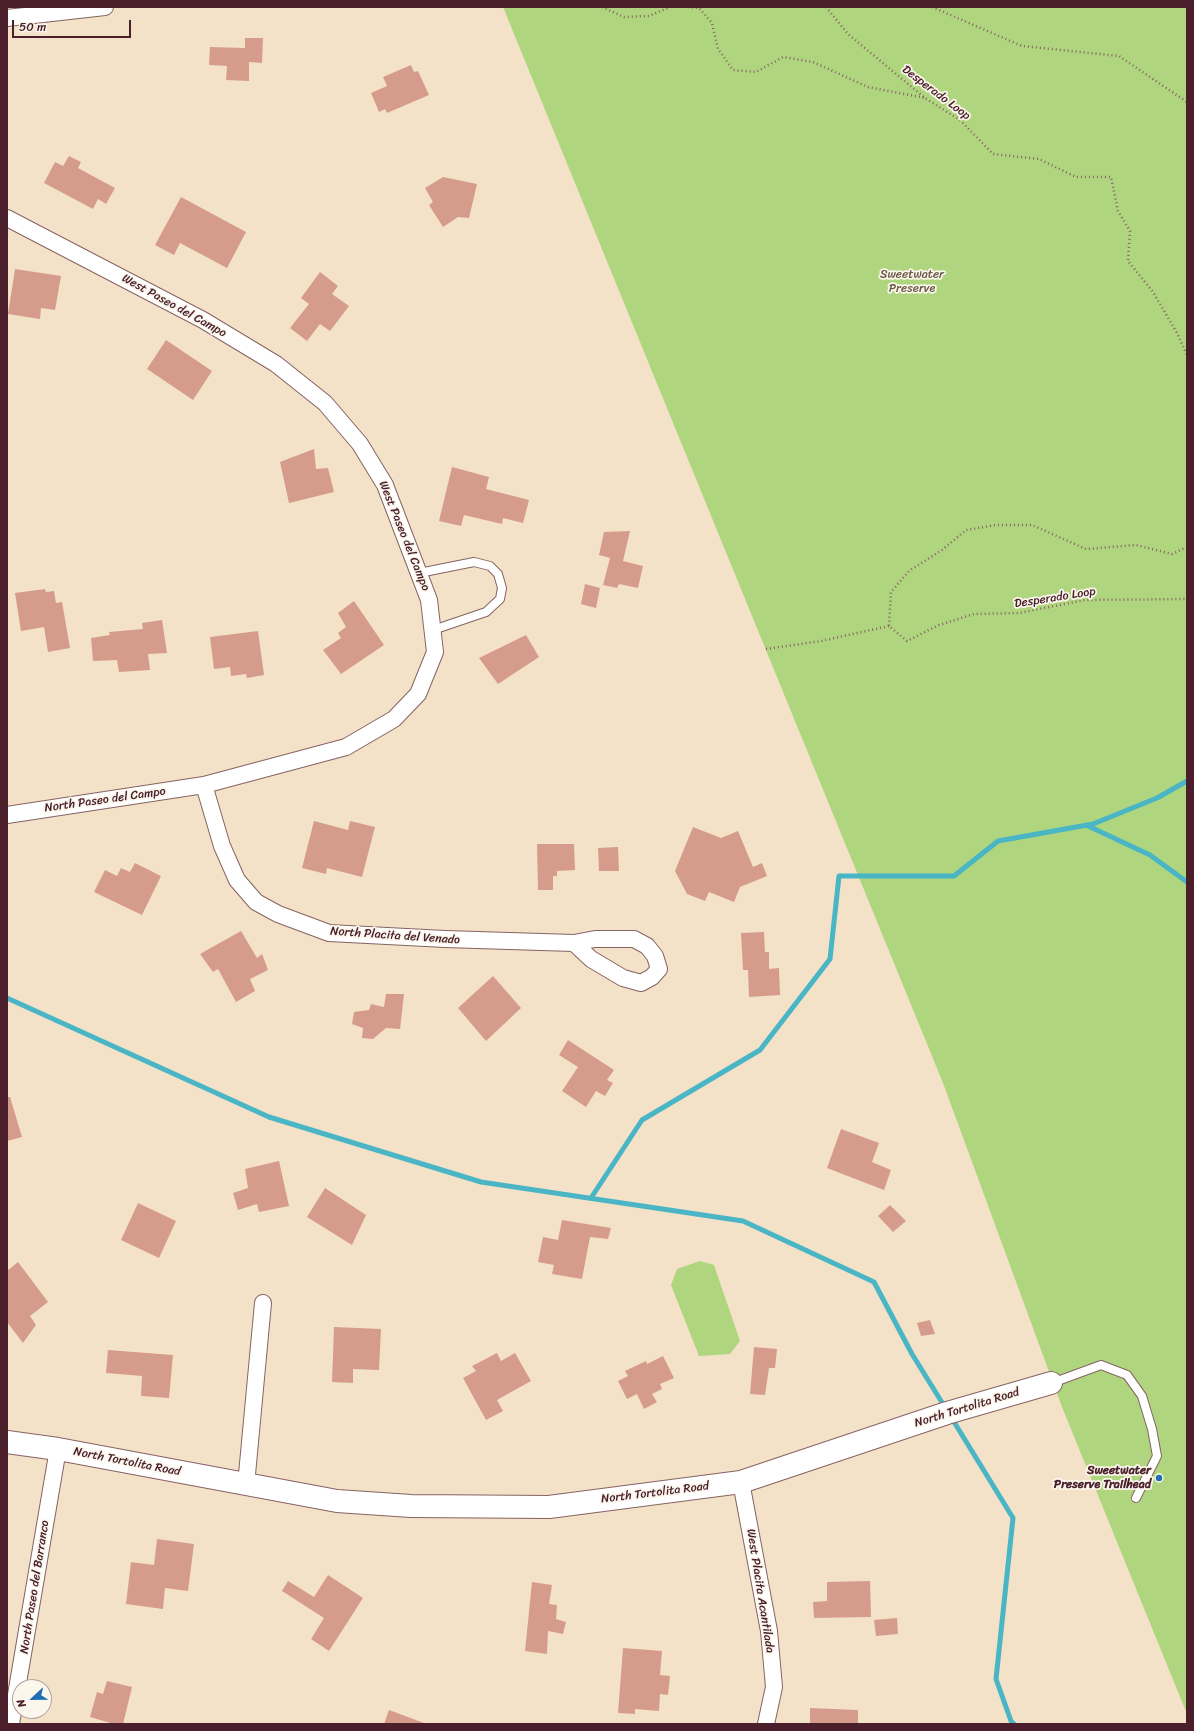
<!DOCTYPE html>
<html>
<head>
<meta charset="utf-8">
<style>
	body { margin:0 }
	#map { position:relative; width:1194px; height:1731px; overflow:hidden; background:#f4e2c8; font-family:Sriracha,sans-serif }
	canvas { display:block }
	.frame { position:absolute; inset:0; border:8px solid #4a1f2b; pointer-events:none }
	.north { position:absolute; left:12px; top:1679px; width:40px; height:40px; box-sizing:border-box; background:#fbf7ec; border:1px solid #b4a19f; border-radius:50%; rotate:248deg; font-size:11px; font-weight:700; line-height:16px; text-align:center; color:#4a1f2b }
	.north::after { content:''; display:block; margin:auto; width:14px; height:18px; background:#1f6fb2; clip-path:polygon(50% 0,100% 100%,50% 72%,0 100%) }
	.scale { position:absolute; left:12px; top:20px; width:119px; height:18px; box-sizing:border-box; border:2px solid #4a1f2b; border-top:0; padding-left:5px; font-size:12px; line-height:14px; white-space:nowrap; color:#4a1f2b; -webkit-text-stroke:3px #fbf7ec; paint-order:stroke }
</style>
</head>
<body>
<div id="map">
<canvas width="1194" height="1731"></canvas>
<div class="frame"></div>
<div class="north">N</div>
<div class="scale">50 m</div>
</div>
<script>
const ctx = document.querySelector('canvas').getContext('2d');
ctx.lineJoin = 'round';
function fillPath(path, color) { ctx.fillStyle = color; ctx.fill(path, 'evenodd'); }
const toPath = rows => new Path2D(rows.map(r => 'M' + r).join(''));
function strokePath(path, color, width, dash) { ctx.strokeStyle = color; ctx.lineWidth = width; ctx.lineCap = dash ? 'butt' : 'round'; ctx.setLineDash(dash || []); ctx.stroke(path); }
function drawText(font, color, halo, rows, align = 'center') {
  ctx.font = font + ' Sriracha,sans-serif'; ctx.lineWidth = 3.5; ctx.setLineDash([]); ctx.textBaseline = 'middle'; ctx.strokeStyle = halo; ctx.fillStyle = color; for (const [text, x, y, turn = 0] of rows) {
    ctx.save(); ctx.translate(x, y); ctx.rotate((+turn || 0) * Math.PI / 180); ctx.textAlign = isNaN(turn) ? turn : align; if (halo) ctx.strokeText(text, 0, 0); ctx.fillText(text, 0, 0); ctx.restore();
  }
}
const green = toPath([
	[503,7,1187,7,1187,1714,1062,1407,943,1083],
	[700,1261,714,1265,740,1341,730,1354,699,1356,671,1285,677,1269]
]);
const stream = toPath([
	[1086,825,1150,855,1187,882],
	[7,998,269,1117,481,1182,743,1221,874,1282,912,1354,946,1409],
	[591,1198,642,1120,760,1050,830,959,839,876,954,876,998,841,1093,824,1157,798,1187,781],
	[951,1417,1013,1518,996,1679,1011,1721,1014,1724]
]);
const building = toPath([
	[245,38,263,38,262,63,249,62,249,81,226,80,227,66,209,65,210,47,245,48],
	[411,65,414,72,418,71,429,95,387,113,385,109,379,112,371,93,387,86,383,77],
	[69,156,81,162,78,168,115,188,106,204,98,199,93,209,44,183,55,162,63,166],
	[443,177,477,184,469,218,458,217,443,227,429,205,433,202,425,188],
	[181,197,246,232,227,268,180,243,174,255,155,245],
	[15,269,61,276,55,310,41,308,40,319,8,314],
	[320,272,338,286,332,294,349,306,330,331,320,324,307,341,290,328,309,304,301,298],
	[166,340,212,371,193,400,147,369],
	[314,449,316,469,328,468,334,492,289,503,280,462],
	[452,467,489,477,486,489,529,500,523,523,503,518,502,524,464,515,461,526,439,521],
	[630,531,623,561,643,566,638,588,619,584,617,588,603,585,610,558,599,555,604,532],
	[585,584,600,588,596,608,581,604],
	[45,589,46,592,54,591,56,603,62,602,70,648,48,652,44,627,21,631,15,593],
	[354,601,384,645,341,674,323,650,341,638,338,633,346,627,338,613],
	[162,620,167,653,148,654,150,670,119,672,117,660,93,661,91,638,110,635,109,632,143,629,142,623],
	[258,631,264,675,247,678,246,674,231,676,230,667,214,669,210,637],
	[526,635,539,657,498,684,479,658],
	[314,821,348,830,350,821,375,827,362,877,327,868,326,874,302,868],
	[693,827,721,838,738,831,753,867,762,863,767,876,740,887,734,902,709,892,705,901,687,894,675,871],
	[537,844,574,844,575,870,557,871,557,876,553,876,553,890,538,890],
	[618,847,619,871,599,871,598,848],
	[135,863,161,876,142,915,94,892,105,870,117,876,121,868,130,872],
	[241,931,257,958,262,954,268,970,250,979,255,991,236,1002,218,969,213,972,200,954],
	[764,932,765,952,769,952,769,969,779,968,780,995,749,997,748,970,743,970,741,933],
	[493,976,521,1008,486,1041,458,1008],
	[386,994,404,994,400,1029,386,1028,373,1039,362,1038,363,1028,352,1024,354,1012,369,1010,371,1004,384,1007],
	[568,1040,614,1070,607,1080,613,1083,605,1096,596,1091,586,1107,562,1091,578,1067,559,1055],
	[7,1097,10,1097,22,1137,7,1141],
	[841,1129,879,1143,872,1162,891,1170,884,1190,827,1168],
	[279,1161,289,1206,259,1212,257,1204,238,1210,233,1193,248,1188,245,1169],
	[325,1188,366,1215,352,1245,307,1217],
	[138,1203,176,1221,159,1258,121,1240],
	[890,1205,906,1221,893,1232,878,1216],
	[562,1220,611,1228,608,1239,590,1237,582,1279,552,1274,554,1265,538,1262,543,1237,558,1240],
	[18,1262,48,1302,30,1316,36,1325,23,1343,7,1322,7,1271],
	[930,1320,935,1334,921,1336,917,1323],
	[334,1327,381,1329,379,1370,353,1369,353,1383,332,1382],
	[754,1347,777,1349,775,1368,769,1368,765,1395,750,1394],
	[108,1350,173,1355,169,1398,141,1396,142,1376,106,1373],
	[497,1353,501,1361,515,1353,531,1381,497,1400,503,1411,486,1420,463,1378,476,1371,472,1366],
	[663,1356,674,1378,660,1384,662,1389,652,1394,657,1402,644,1409,637,1394,627,1399,618,1381,628,1376,625,1371,646,1361,647,1364],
	[157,1539,194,1544,188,1591,165,1588,163,1609,126,1604,131,1562,154,1565],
	[328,1575,363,1598,329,1651,311,1639,324,1618,282,1591,288,1581,314,1597],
	[870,1581,871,1617,814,1618,813,1602,827,1601,827,1582],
	[532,1582,552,1585,549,1604,557,1605,556,1619,566,1622,563,1634,548,1631,547,1654,525,1651],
	[897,1618,898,1634,876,1636,874,1620],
	[623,1648,662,1651,660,1675,670,1676,668,1695,660,1694,659,1711,635,1709,635,1714,618,1713],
	[107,1681,132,1687,123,1724,114,1724,90,1717,97,1692,103,1694],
	[810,1708,858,1710,858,1724,810,1724],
	[389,1710,424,1723,424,1724,384,1724]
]);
const path = toPath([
	[602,7,624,17,649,16,670,7],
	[688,7,699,8,712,23,718,49,733,70,756,72,783,57,813,62,868,87,925,98],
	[826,7,848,34,925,98,960,120,993,154,1039,159,1076,177,1111,177,1118,211,1130,231,1128,261,1153,292,1177,333,1187,355],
	[932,7,1022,46,1119,56,1187,102],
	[1187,547,1172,554,1136,545,1086,549,1032,525,996,525,966,530,942,550,909,571,891,592,889,626,907,641,939,625,974,614,1019,613,1085,600,1187,599],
	[766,649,821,641,889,626]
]);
const lane = toPath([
	[419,573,474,562,490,566,498,574,502,588,500,599,486,612,433,630],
	[1052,1383,1101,1365,1127,1375,1142,1396,1152,1429,1157,1456,1136,1498]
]);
const street = toPath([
	[7,18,105,7],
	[7,218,203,320,276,364,325,403,360,444,385,485,429,600,435,652,418,694,394,719,346,747,204,785,7,815],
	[204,785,222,846,237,880,256,902,278,914,329,933,445,939,574,943,595,939,634,939,647,946,655,956,659,969,652,977,641,983,623,978,591,959,574,943],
	[741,1482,769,1631,774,1687,766,1724],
	[246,1485,263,1303],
	[11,1724,58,1449]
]);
const secondary = toPath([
	[7,1442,58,1449,337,1501,411,1506,549,1507,741,1482,947,1413,1051,1383]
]);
const markers = [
	[1159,1478,4,"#1f6fb2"]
];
const streetNames = [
	["Desperado Loop",936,93,37],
	["West Paseo del Campo",174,306,29],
	["West Paseo del Campo",404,536,68],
	["Desperado Loop",1055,598,-9],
	["North Paseo del Campo",105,800,-8],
	["North Placita del Venado",395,936,4],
	["North Tortolita Road",967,1408,-17],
	["North Tortolita Road",127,1462,11],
	["North Tortolita Road",655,1493,-7],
	["North Paseo del Barranco",35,1587,-81],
	["West Placita Acantilada",760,1591,81]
];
const parkNames = [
	["Sweetwater",912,275],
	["Preserve",912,289]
];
const poiNames = [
	["Sweetwater",1151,1471],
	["Preserve Trailhead",1151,1485]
];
fillPath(green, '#afd57f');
strokePath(stream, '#49b5c5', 5);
fillPath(building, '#d69c8b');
strokePath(lane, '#866362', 10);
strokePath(street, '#866362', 18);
strokePath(secondary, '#866362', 24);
strokePath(path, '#866362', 2.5, [1, 3]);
strokePath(lane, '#fff', 8);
strokePath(street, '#fff', 16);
strokePath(secondary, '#fff', 22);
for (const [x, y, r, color] of markers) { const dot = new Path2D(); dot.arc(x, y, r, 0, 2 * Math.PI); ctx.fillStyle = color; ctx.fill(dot); strokePath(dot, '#fbf7ec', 1.5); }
drawText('12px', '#4a1f2b', '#fbf7ec', streetNames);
drawText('12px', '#685644', '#fbf7ec', parkNames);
drawText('bold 12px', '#4a1f2b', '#fbf7ec', poiNames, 'right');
</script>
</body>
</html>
